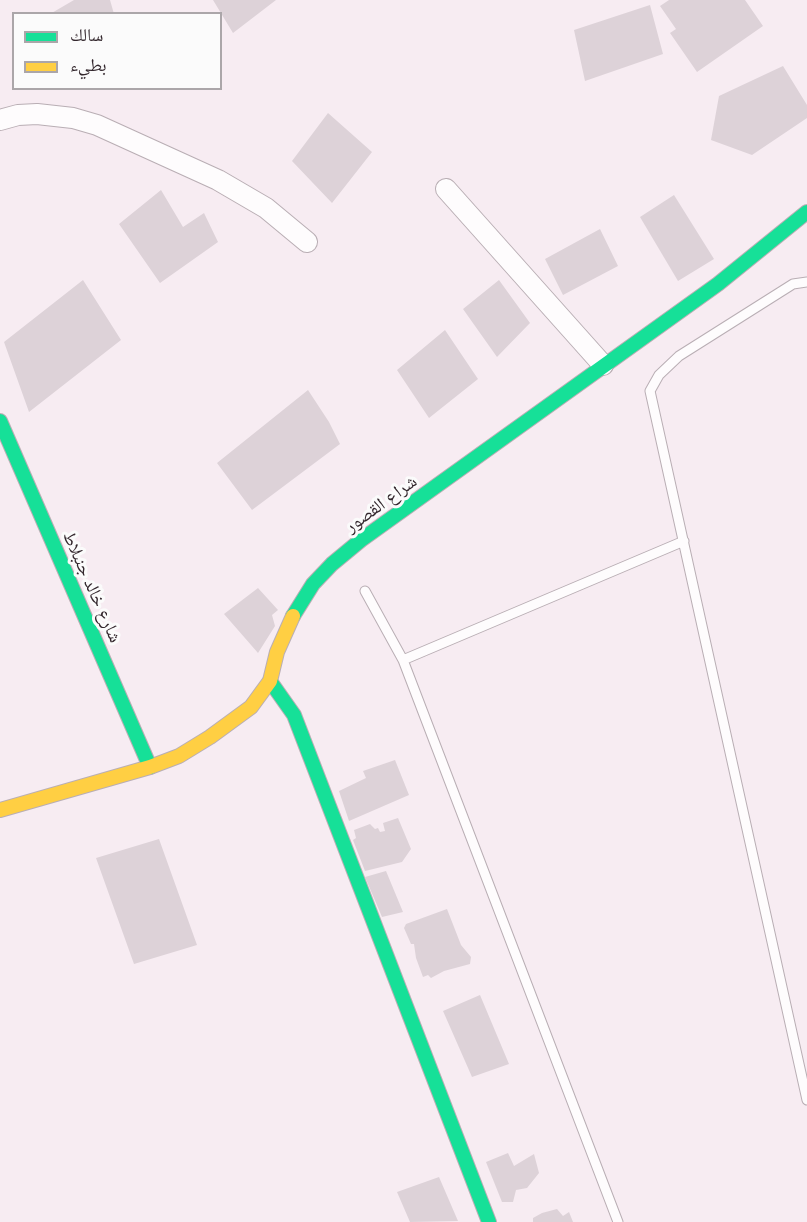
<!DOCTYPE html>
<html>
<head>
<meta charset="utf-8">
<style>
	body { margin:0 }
	#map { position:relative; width:807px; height:1222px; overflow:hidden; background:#f7ecf2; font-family:Inter,"Noto Naskh Arabic",sans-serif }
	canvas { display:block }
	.legend { position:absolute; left:12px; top:12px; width:210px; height:78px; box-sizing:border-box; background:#fbfbfb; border:2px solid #aba6a9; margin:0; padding:8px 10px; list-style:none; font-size:18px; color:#33272d }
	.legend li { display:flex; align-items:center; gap:12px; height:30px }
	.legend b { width:30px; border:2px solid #aba6a9 }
</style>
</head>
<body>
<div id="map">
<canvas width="807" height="1222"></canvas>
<ul class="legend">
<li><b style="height:8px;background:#16e098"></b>سالك</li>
<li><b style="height:8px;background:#ffcf43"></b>بطيء</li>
</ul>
</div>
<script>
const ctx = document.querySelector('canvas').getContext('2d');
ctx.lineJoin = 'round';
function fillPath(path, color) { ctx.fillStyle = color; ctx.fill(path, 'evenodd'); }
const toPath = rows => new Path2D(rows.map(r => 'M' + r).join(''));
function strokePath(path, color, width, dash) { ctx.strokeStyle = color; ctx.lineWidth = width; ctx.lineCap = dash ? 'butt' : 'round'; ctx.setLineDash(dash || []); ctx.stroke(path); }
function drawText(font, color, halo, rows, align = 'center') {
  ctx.font = font + ' Inter,"Noto Naskh Arabic",sans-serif'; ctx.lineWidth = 6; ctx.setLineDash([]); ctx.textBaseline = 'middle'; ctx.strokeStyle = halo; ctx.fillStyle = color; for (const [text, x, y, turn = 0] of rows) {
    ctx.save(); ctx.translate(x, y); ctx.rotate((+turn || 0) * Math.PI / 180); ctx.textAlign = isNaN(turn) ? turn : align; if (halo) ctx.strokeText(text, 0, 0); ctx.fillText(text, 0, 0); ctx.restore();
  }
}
const building = toPath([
	[74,0,110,0,114,14,50,14],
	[213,0,276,0,233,33],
	[669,0,745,0,763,26,697,72,670,33,676,29,660,6],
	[650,5,663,54,585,81,574,30],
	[783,66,807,105,807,118,752,155,711,140,719,96],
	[328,113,372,152,332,203,292,161],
	[161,190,183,227,204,213,218,242,160,283,119,224],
	[674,195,714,259,678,281,640,217],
	[600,229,618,266,563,295,545,259],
	[83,280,121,340,29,412,4,342],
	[499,280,530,323,497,357,463,309],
	[445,330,478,379,429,418,397,370],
	[308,390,329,422,340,444,252,510,217,463],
	[258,588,278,610,272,615,275,626,258,653,224,614],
	[395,760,409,795,349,821,339,791,366,778,363,771],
	[398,818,411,849,402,862,365,871,353,840,356,838,354,830,370,824,375,829,378,828,380,832,385,831,383,823],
	[159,839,197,945,134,964,96,858],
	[386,871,403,912,382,917,365,877],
	[447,909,461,945,471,957,470,964,444,971,431,978,428,975,423,977,416,958,414,944,411,944,404,928,406,924],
	[480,995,509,1064,472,1077,443,1011],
	[508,1153,514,1166,534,1154,539,1173,527,1188,516,1190,513,1202,502,1202,486,1162],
	[439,1177,458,1221,410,1222,397,1192],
	[557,1209,563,1216,569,1212,573,1222,533,1222,533,1218,542,1213]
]);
const lane = toPath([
	[807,282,793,284,679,356,659,375,650,391,807,1100],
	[365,591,403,660,618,1222],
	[403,660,684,541]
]);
const street = toPath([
	[0,120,18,115,37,114,73,118,97,125,218,180,266,208,307,242],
	[446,189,603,365]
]);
const fast = toPath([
	[0,421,150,767],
	[293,616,313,584,332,564,361,540,718,284,807,212],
	[270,681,294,715,489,1222]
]);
const slow = toPath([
	[0,810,150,767,179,756,210,737,251,707,270,681,277,652,293,616]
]);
const streetNames = [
	["شراع القصور",381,504,-36],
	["شارع خالد جنبلاط",92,587,66]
];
fillPath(building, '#ddd2d8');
strokePath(lane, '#b9aeb4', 11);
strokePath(street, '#b9aeb4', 22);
strokePath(fast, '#b9aeb4', 16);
strokePath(slow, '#b9aeb4', 16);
strokePath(lane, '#fefcfd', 9);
strokePath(street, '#fefcfd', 20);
strokePath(fast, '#16e098', 14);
strokePath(slow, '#ffcf43', 14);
drawText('18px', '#33272d', '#fbfbfb', streetNames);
</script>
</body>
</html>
